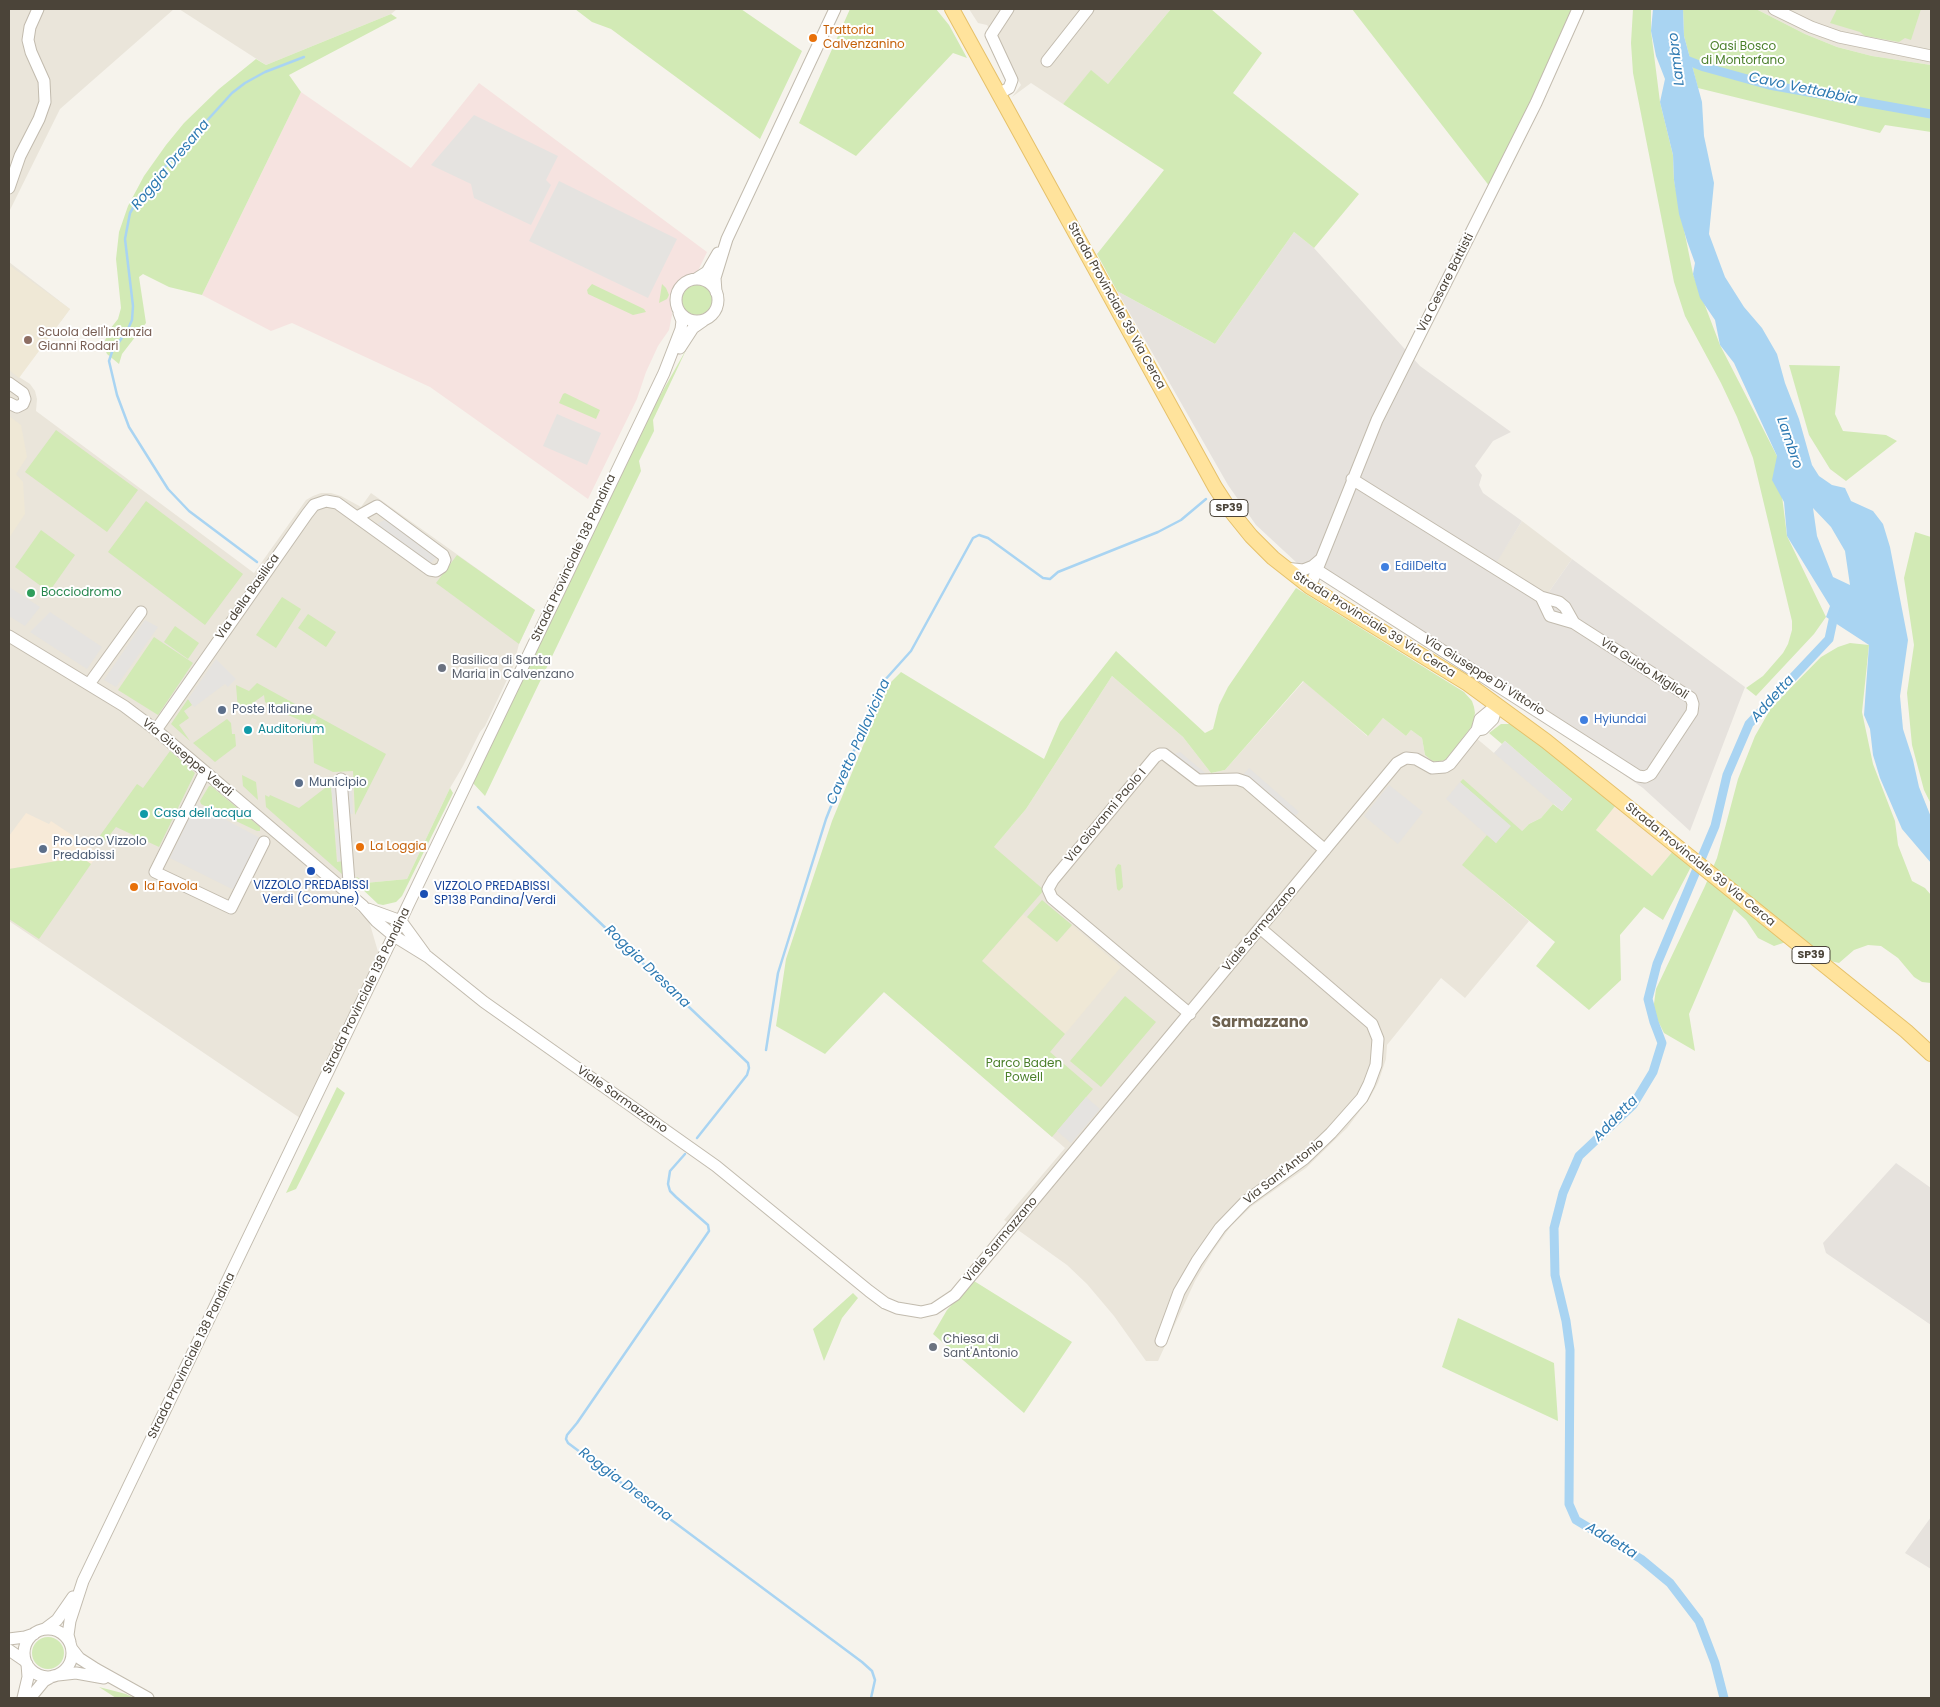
<!DOCTYPE html>
<html>
<head>
<meta charset="utf-8">
<style>
	body { margin:0 }
	#map { position:relative; width:1940px; height:1707px; overflow:hidden; background:#f6f3ec; font-family:Poppins,sans-serif }
	canvas { display:block }
	.frame { position:absolute; inset:0; border:10px solid #4b4439; pointer-events:none }
</style>
</head>
<body>
<div id="map">
<canvas width="1940" height="1707"></canvas>
<div class="frame"></div>
</div>
<script>
const ctx = document.querySelector('canvas').getContext('2d');
ctx.lineJoin = 'round';
function fillPath(path, color) { ctx.fillStyle = color; ctx.fill(path, 'evenodd'); }
const toPath = rows => new Path2D(rows.map(r => 'M' + r).join(''));
function strokePath(path, color, width, dash) { ctx.strokeStyle = color; ctx.lineWidth = width; ctx.lineCap = dash ? 'butt' : 'round'; ctx.setLineDash(dash || []); ctx.stroke(path); }
function drawText(font, color, halo, rows, align = 'center') {
  ctx.font = font + ' Poppins,sans-serif'; ctx.lineWidth = 4; ctx.setLineDash([]); ctx.textBaseline = 'middle'; ctx.strokeStyle = halo; ctx.fillStyle = color; for (const [text, x, y, turn = 0] of rows) {
    ctx.save(); ctx.translate(x, y); ctx.rotate((+turn || 0) * Math.PI / 180); ctx.textAlign = isNaN(turn) ? turn : align; if (halo) ctx.strokeText(text, 0, 0); ctx.fillText(text, 0, 0); ctx.restore();
  }
}
const residential = toPath([
	[9,9,174,9,60,109,9,212],
	[179,9,397,9,391,14,266,65],
	[969,9,1171,9,1108,84,1091,71,1063,104,1031,83,1012,97,1021,85,987,25,978,23],
	[1756,9,1931,9,1931,65,1872,56,1837,47,1805,34],
	[9,262,70,309,19,377,30,384,35,391,37,399,36,411,254,573,306,500,313,496,321,493,331,493,341,496,361,507,371,493,535,610,519,644,513,667,485,726,480,732,463,766,450,788,407,879,365,883,349,903,369,921,379,955,300,1118,9,921],
	[1522,521,1572,559,1546,596,1494,565],
	[1112,676,1183,737,1211,773,1225,770,1304,681,1367,736,1383,718,1406,736,1411,730,1422,738,1425,755,1436,762,1469,732,1494,753,1505,741,1572,799,1553,804,1541,818,1529,824,1522,831,1492,890,1529,921,1465,998,1441,978,1387,1045,1386,1059,1378,1083,1369,1099,1347,1128,1306,1168,1252,1206,1231,1226,1213,1251,1195,1281,1158,1361,1146,1361,1114,1316,1087,1284,1067,1265,1004,1220,1065,1148,884,992,933,919,1026,809]
]);
const commercial = toPath([
	[1616,805,1673,851,1652,876,1596,830],
	[26,813,49,824,51,821,99,853,91,864,81,857,9,869,9,836]
]);
const industrial = toPath([
	[1294,232,1314,248,1420,366,1511,432,1493,441,1475,466,1482,475,1479,485,1483,493,1522,521,1495,565,1546,596,1572,559,1745,687,1690,831,1643,788,1569,737,1297,563,1256,525,1228,485,1117,291,1215,344],
	[1896,1163,1931,1188,1931,1325,1826,1253,1823,1243],
	[1931,1517,1931,1569,1905,1553]
]);
const education = toPath([
	[9,265,70,309,19,378,9,370],
	[9,416,21,425,27,457,16,474,23,482,25,514,9,538],
	[1023,914,1057,942,1072,925,1121,967,1065,1034,982,961]
]);
const medical = toPath([
	[479,83,707,252,696,275,682,279,675,286,670,299,672,315,669,330,658,346,646,372,637,399,588,499,430,387,292,323,271,331,202,295,301,92,411,168]
]);
const green = toPath([
	[575,9,741,9,802,51,760,139,611,29,592,22],
	[850,9,936,9,949,25,967,58,953,53,856,156,799,123],
	[1171,9,1211,9,1262,53,1233,93,1359,194,1314,248,1294,232,1215,344,1117,291,1097,254,1164,170,1063,104,1091,70,1108,84],
	[1352,9,1574,9,1536,93,1490,187],
	[1633,9,1651,9,1651,31,1660,102,1673,155,1674,180,1693,274,1720,345,1777,456,1787,536,1826,617,1814,634,1756,696,1746,688,1763,676,1783,653,1788,644,1792,630,1792,621,1753,458,1737,417,1721,383,1685,316,1674,282,1633,73,1631,43],
	[1683,9,1756,9,1805,34,1837,47,1872,56,1931,65,1931,132,1885,125,1880,133,1698,88,1684,36],
	[1837,9,1921,9,1911,40,1905,38,1899,42,1865,36,1860,32,1830,23],
	[391,14,397,18,289,75,301,92,202,295,169,287,143,274,139,277,146,323,122,354,119,364,107,354,103,345,110,329,118,319,121,308,116,259,119,232,128,206,144,176,166,145,184,123,219,89,256,59,266,65],
	[592,284,644,309,646,312,633,315,588,294,587,290],
	[662,284,666,288,669,295,667,299,659,303],
	'682 300a15 15 0 1 1 30 0a15 15 0 1 1-30 0Z',
	[687,348,653,420,654,431,639,461,641,471,485,796,472,782,647,419],
	[1789,365,1840,366,1835,414,1843,431,1886,435,1897,441,1846,481,1830,469,1809,435],
	[565,393,600,410,596,419,559,403,563,394],
	[56,430,138,490,107,532,25,472],
	[146,501,243,574,205,625,108,552],
	[41,530,75,555,49,592,15,567],
	[1915,532,1931,537,1931,804,1924,790,1912,745,1907,693,1914,645,1904,578],
	[457,555,535,610,519,644,436,583],
	[1296,588,1464,692,1472,701,1474,707,1475,713,1472,726,1448,757,1445,760,1436,762,1431,760,1425,755,1422,738,1411,730,1406,736,1383,718,1368,736,1303,681,1225,770,1211,773,1183,737,1112,676,1026,809,994,847,1044,890,982,961,1065,1034,1050,1052,1093,1089,1052,1137,884,992,825,1054,776,1026,786,959,832,821,888,685,901,672,1044,759,1060,722,1116,651,1205,733,1213,729,1219,705,1228,687],
	[282,597,301,609,276,648,256,635],
	[308,614,336,632,326,647,298,628],
	[175,626,199,643,188,659,164,642],
	[154,637,193,663,158,715,118,690],
	[1850,643,1869,645,1862,712,1873,764,1895,821,1898,845,1912,881,1925,888,1931,895,1931,983,1922,982,1914,977,1898,958,1881,946,1868,945,1854,950,1839,963,1826,960,1795,936,1783,943,1774,946,1758,938,1746,920,1734,909,1689,1014,1695,1051,1664,1033,1653,1011,1656,989,1705,886,1717,858,1738,779,1755,736,1771,708,1821,657,1838,647],
	[257,683,386,754,355,815,353,771,333,772,314,763,312,730,317,720,312,718,309,724,281,712,265,702,264,695,240,712,238,711,236,685,249,691],
	[188,699,192,705,184,711,189,718,179,725,190,741,171,724],
	[227,719,231,723,232,734,235,734,236,746,215,762,193,743],
	[1501,724,1511,724,1514,725,1616,805,1596,830,1652,876,1673,851,1692,865,1663,920,1644,907,1620,935,1621,980,1589,1010,1536,966,1555,942,1462,865,1487,835,1496,843,1510,826,1460,782,1463,779,1522,831,1529,824,1541,818,1553,804,1562,811,1572,799,1505,741,1502,744,1489,733],
	[170,751,195,773,159,847,116,827,105,841,99,837,137,784,143,788],
	[242,775,256,782,258,800,243,786],
	[329,785,331,786,337,862,343,861,344,873,342,874,266,807,265,795,269,797,270,795,299,808],
	[209,786,211,786,260,827,260,831,257,831,219,813,220,810,215,807,213,810,201,804,200,801],
	[450,788,453,793,402,896,396,902,383,905,378,904,359,886,356,878,357,877,365,883,407,879],
	[81,857,91,864,39,939,9,919,9,869],
	[1118,864,1121,865,1123,887,1119,891,1117,889,1115,869],
	[1042,900,1072,925,1057,942,1027,917],
	[1125,996,1156,1022,1101,1087,1070,1061],
	[337,1087,345,1093,296,1189,286,1193],
	[974,1281,1072,1342,1024,1413,933,1334,947,1310],
	[853,1293,858,1298,842,1318,824,1361,813,1329],
	[1458,1318,1554,1363,1558,1421,1442,1367],
	'32 1653a16 16 0 1 1 32 0a16 16 0 1 1-32 0Z',
	[99,1687,126,1694,134,1698,116,1698]
]);
const parking = toPath([
	[474,115,558,156,546,180,551,185,531,225,474,198,471,184,431,165],
	[559,181,677,239,648,298,529,241],
	[557,414,601,433,587,465,543,446],
	[387,519,438,556,430,564,374,525],
	[9,587,40,607,25,626,9,616],
	[50,612,102,647,87,669,30,632],
	[145,620,158,627,116,687,104,680],
	[216,659,236,679,228,687,225,684,194,707,188,699],
	[1505,741,1572,799,1562,811,1494,753],
	[1180,752,1210,777,1199,778,1171,755],
	[1249,768,1299,812,1293,818,1243,775],
	[352,780,353,814,347,814,346,781],
	[1460,782,1511,826,1496,843,1446,799],
	[334,784,338,787,341,821,335,822,331,785],
	[1389,785,1423,812,1398,844,1364,816],
	[196,804,262,839,236,891,170,858],
	[341,828,343,861,338,861,335,829],
	[1086,1097,1100,1109,1071,1143,1057,1131]
]);
const water = toPath([
	[1653,9,1683,9,1684,36,1702,102,1704,136,1714,183,1709,234,1725,277,1744,307,1762,328,1777,354,1785,383,1799,419,1812,465,1819,476,1832,485,1845,488,1851,501,1873,511,1883,524,1890,547,1908,640,1900,696,1903,729,1913,760,1919,787,1931,817,1931,863,1902,829,1880,778,1873,755,1870,729,1864,715,1869,645,1826,617,1830,606,1787,536,1784,502,1772,480,1777,456,1734,363,1720,345,1715,320,1700,298,1693,274,1695,263,1687,241,1679,214,1674,180,1673,155,1660,102,1665,79,1656,56,1651,31],
	[1813,508,1831,527,1845,551,1850,585,1833,577,1817,536]
]);
const stream = toPath([
	[257,562,189,511,168,489,129,427,117,395,109,361,112,352,128,329,132,320,133,306,125,239,130,213,137,201,164,168,232,93,245,83,265,72,304,57],
	[478,807,748,1063,749,1068,747,1075,697,1138],
	[766,1050,778,973,826,819,841,781,884,681,911,651,973,538,979,535,988,538,1043,578,1050,579,1058,572,1158,532,1181,520,1206,499],
	[685,1154,670,1171,668,1184,670,1191,676,1197,708,1225,709,1231,577,1423,567,1435,566,1439,568,1443,862,1662,872,1671,875,1680,871,1698]
]);
const canal = toPath([
	[1681,58,1704,67,1769,85,1931,114],
	[1724,1698,1715,1663,1699,1621,1670,1583,1641,1559,1576,1520,1569,1504,1570,1350,1566,1321,1555,1275,1554,1228,1563,1193,1579,1156,1633,1105,1653,1072,1662,1043,1654,1022,1648,999,1657,964,1715,826,1727,775,1749,724,1829,639,1835,611]
]);
const minor = toPath([
	[1774,9,1811,27,1839,37,1931,56],
	[1047,61,1088,9],
	[1000,93,1009,88,1012,80,991,35,1008,9],
	[9,188,20,156,39,119,45,102,44,81,31,52,28,40,30,27,38,9],
	'676 300a21 21 0 1 1 42 0a21 21 0 1 1-42 0Z',
	[696,279,707,272,718,253],
	[716,292,715,278,727,239,835,9],
	[680,348,693,328,703,321],
	[9,383,23,393,25,399,23,404,17,407,9,403],
	[1285,568,1303,570,1313,566,1320,560],
	[1317,570,1638,776,1645,777,1651,774,1692,712,1693,704,1691,698,1588,632,1574,623,1565,607,1559,602,1541,597,1352,479],
	[1310,587,1377,420,1536,103,1578,9],
	[1541,597,1550,616,1574,623],
	[9,636,124,706,156,730,363,906,376,921,394,936,428,957,484,1002,716,1166,869,1291,885,1303,897,1308,921,1312,934,1309,955,1295,1397,763,1406,758,1416,759,1432,768,1445,767,1450,764,1477,730,1480,719,1497,705],
	[89,684,141,612],
	[156,730,307,514,314,505,326,501,337,503,430,570,436,571,442,567,445,560,443,555,377,506,357,517],
	[1477,730,1483,729,1493,719,1497,705],
	[205,772,155,872,231,908,264,842],
	[341,779,350,895],
	[368,909,401,921,425,954],
	[1190,1014,1052,898,1048,889,1053,880,1155,757,1160,754,1164,754,1198,780,1237,779,1246,782,1325,850],
	[1161,1341,1179,1292,1197,1261,1220,1228,1246,1201,1304,1159,1331,1133,1362,1098,1369,1084,1376,1065,1378,1039,1372,1024,1260,928],
	'24 1653a24 24 0 1 1 48 0a24 24 0 1 1-48 0Z',
	[45,1629,57,1620,73,1597],
	[9,1639,25,1637,34,1634],
	[70,1642,68,1635,70,1621,83,1581,664,373,681,329,682,321,679,313],
	[72,1649,79,1658,96,1669,148,1698],
	[9,1650,25,1661],
	[58,1675,76,1673,104,1678],
	[23,1698,28,1677,27,1664],
	[30,1698,44,1681,53,1676]
]);
const major = toPath([
	[952,9,1215,487,1230,510,1251,536,1273,558,1310,587,1468,684,1546,741,1906,1031,1931,1054]
]);
const markers = [
	[813,38,5,"#e8710a"],
	[28,340,5,"#8d6e63"],
	[1385,567,5,"#3f7fe0"],
	[31,593,5,"#2e9e5b"],
	[442,668,5,"#6b7280"],
	[222,710,5,"#5c6f8a"],
	[1584,720,5,"#3f7fe0"],
	[248,730,5,"#0f9aa8"],
	[299,783,5,"#5c6f8a"],
	[144,814,5,"#0f9aa8"],
	[360,847,5,"#e8710a"],
	[43,849,5,"#5c6f8a"],
	[311,871,5,"#1a4fb4"],
	[134,887,5,"#e8710a"],
	[424,894,5,"#1a4fb4"],
	[933,1347,5,"#6b7280"]
];
const shields = [
	[1229,508,38],
	[1811,955,38]
];
const shieldNames = [
	["SP39",1229,508],
	["SP39",1811,955]
];
const foodNames = [
	["Trattoria",823,31],
	["Calvenzanino",823,45],
	["La Loggia",370,847],
	["la Favola",144,887]
];
const parkNames = [
	["Oasi Bosco",1743,47],
	["di Montorfano",1743,61],
	["Parco Baden",1024,1064],
	["Powell",1024,1078]
];
const streetNames = [
	["Via Cesare Battisti",1446,283,-63],
	["Strada Provinciale 39 Via Cerca",1116,306,61],
	["Strada Provinciale 138 Pandina",574,558,-65],
	["Via della Basilica",248,597,-55],
	["Strada Provinciale 39 Via Cerca",1374,625,32],
	["Via Guido Miglioli",1644,669,33],
	["Via Giuseppe Di Vittorio",1484,676,32],
	["Via Giuseppe Verdi",187,758,40],
	["Via Giovanni Paolo I",1106,816,-50],
	["Strada Provinciale 39 Via Cerca",1700,865,39],
	["Viale Sarmazzano",1260,929,-50],
	["Strada Provinciale 138 Pandina",367,991,-64],
	["Viale Sarmazzano",622,1100,35],
	["Via Sant'Antonio",1284,1172,-38],
	["Viale Sarmazzano",1001,1240,-50],
	["Strada Provinciale 138 Pandina",192,1356,-64]
];
const educationNames = [
	["Scuola dell'Infanzia",38,333],
	["Gianni Rodari",38,347]
];
const shopNames = [
	["EdilDelta",1395,567],
	["Hyiundai",1594,720]
];
const leisureNames = [
	["Bocciodromo",41,593]
];
const worshipNames = [
	["Basilica di Santa",452,661],
	["Maria in Calvenzano",452,675],
	["Chiesa di",943,1340],
	["Sant'Antonio",943,1354]
];
const serviceNames = [
	["Poste Italiane",232,710],
	["Municipio",309,783],
	["Pro Loco Vizzolo",53,842],
	["Predabissi",53,856]
];
const cultureNames = [
	["Auditorium",258,730],
	["Casa dell'acqua",154,814]
];
const transitNames = [
	["VIZZOLO PREDABISSI",311,886],
	["Verdi (Comune)",311,900],
	["VIZZOLO PREDABISSI",434,887,"left"],
	["SP138 Pandina/Verdi",434,901,"left"]
];
const waterNames = [
	["Lambro",1677,59,-97],
	["Cavo Vettabbia",1803,89,12],
	["Roggia Dresana",171,165,-50],
	["Lambro",1789,443,71],
	["Addetta",1773,699,-48],
	["Cavetto Pallavicina",859,742,-66],
	["Roggia Dresana",647,967,44],
	["Addetta",1616,1119,-46],
	["Roggia Dresana",625,1485,37],
	["Addetta",1611,1541,31]
];
const quarterNames = [
	["Sarmazzano",1260,1023]
];
fillPath(residential, '#eae5da');
fillPath(commercial, '#f7ead8');
fillPath(industrial, '#e6e2dd');
fillPath(education, '#efe8d6');
fillPath(medical, '#f6e3e0');
fillPath(green, '#d2eab5');
fillPath(parking, '#e5e3e0');
fillPath(water, '#a9d4f2');
strokePath(stream, '#a9d4f2', 2.5);
strokePath(canal, '#a9d4f2', 9);
strokePath(minor, '#c2bbae', 13);
strokePath(major, '#e6c16a', 16);
strokePath(minor, '#fff', 11);
strokePath(major, '#ffe39c', 14);
for (const [x, y, r, color] of markers) { const dot = new Path2D(); dot.arc(x, y, r, 0, 2 * Math.PI); ctx.fillStyle = color; ctx.fill(dot); strokePath(dot, '#fff', 2); }
for (const [x, y, w] of shields) { const box = new Path2D(); box.roundRect(x - w / 2, y - 8.5, w, 17, 4); ctx.fillStyle = '#fff'; ctx.fill(box); strokePath(box, '#4b4439', 1); }
drawText('bold 11px', '#4b4439', null, shieldNames);
drawText('12px', '#c56008', '#fff', foodNames, 'left');
drawText('12px', '#4a7f2a', '#fff', parkNames);
drawText('12px', '#4b4439', '#fff', streetNames);
drawText('12px', '#785e54', '#fff', educationNames, 'left');
drawText('12px', '#366cbe', '#fff', shopNames, 'left');
drawText('12px', '#27864d', '#fff', leisureNames, 'left');
drawText('12px', '#5b616d', '#fff', worshipNames, 'left');
drawText('12px', '#4e5e75', '#fff', serviceNames, 'left');
drawText('12px', '#0d838f', '#fff', cultureNames, 'left');
drawText('12px', '#164399', '#fff', transitNames);
drawText('italic 14px', '#2e7ab2', '#fff', waterNames);
drawText('bold 15px', '#6e6250', '#fff', quarterNames);
</script>
</body>
</html>
